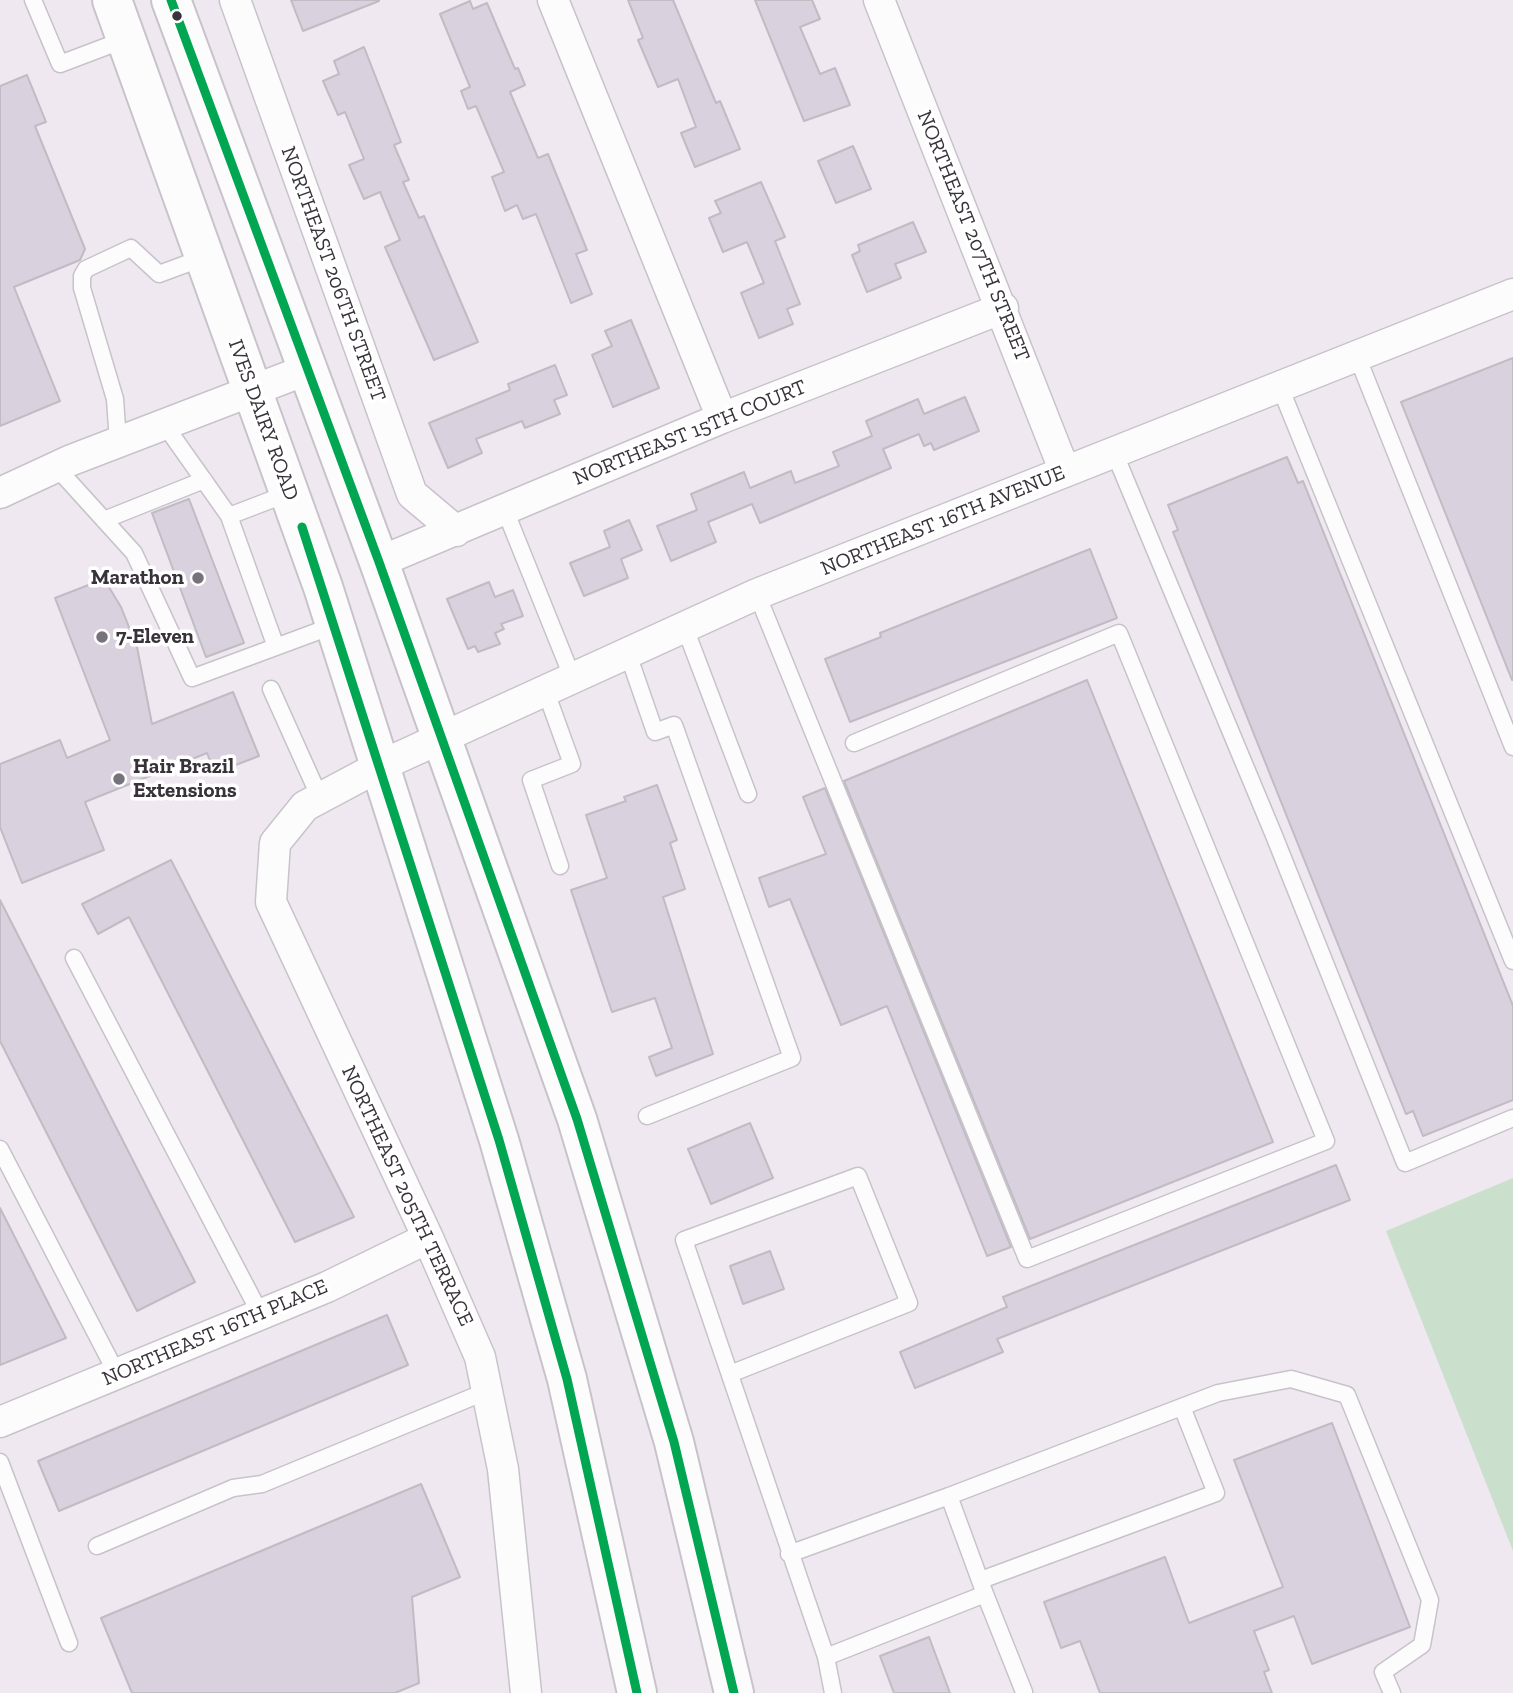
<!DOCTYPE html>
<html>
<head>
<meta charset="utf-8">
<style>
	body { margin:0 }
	canvas { display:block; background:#efe8f1 }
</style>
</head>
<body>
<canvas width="1513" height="1693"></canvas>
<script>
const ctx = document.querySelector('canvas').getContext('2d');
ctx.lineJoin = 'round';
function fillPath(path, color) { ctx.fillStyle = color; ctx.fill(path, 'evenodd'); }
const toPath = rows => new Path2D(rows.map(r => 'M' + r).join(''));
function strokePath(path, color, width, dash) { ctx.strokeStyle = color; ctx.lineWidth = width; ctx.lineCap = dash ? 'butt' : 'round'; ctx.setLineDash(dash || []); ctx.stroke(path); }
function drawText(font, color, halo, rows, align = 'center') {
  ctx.font = font + ' "Zilla Slab",serif'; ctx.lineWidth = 7; ctx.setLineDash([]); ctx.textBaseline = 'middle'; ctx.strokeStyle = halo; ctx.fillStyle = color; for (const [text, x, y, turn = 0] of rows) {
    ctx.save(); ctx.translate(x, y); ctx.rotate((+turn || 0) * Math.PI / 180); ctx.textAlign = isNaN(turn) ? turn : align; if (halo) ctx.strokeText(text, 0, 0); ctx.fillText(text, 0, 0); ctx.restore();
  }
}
const green = toPath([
	[1513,1178,1513,1551,1386,1231]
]);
const building = toPath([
	[291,0,379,0,379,1,303,31,291,0],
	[628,0,673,0,716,103,720,101,740,149,695,167,681,133,696,127,678,79,658,87,638,40,643,38,628,0],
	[755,0,812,0,820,19,800,27,820,74,835,68,850,105,804,121,755,0],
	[470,1,473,9,487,3,515,69,518,68,525,85,510,92,538,158,548,154,587,250,576,254,592,294,571,303,536,214,523,219,517,205,505,211,492,177,504,172,476,106,468,109,461,91,470,87,440,14,470,1],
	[364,47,401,142,394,145,409,180,403,182,419,218,424,216,478,342,434,360,385,247,400,240,380,192,364,199,349,165,364,159,345,112,338,115,323,81,339,74,334,61,364,47],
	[27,75,46,122,35,126,85,249,80,260,14,287,60,401,0,426,0,86,27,75],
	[853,146,871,189,836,203,818,161,853,146],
	[761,182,785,237,775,241,800,304,787,309,793,324,759,338,741,293,764,283,747,242,723,252,709,218,721,213,715,201,761,182],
	[913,222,926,252,895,264,901,278,867,292,852,255,860,251,858,245,913,222],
	[631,320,659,388,613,407,592,355,612,346,605,331,631,320],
	[1513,358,1513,680,1512,680,1401,402,1513,358],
	[555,365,567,395,554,400,560,414,525,428,522,421,476,439,482,453,448,468,429,423,510,390,508,384,555,365],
	[965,397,979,431,934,450,931,443,924,446,919,434,883,449,891,468,760,523,752,504,708,522,716,542,671,561,657,526,697,510,691,494,744,472,750,488,791,471,795,483,839,466,833,452,872,436,866,421,918,399,924,414,965,397],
	[1287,457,1298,483,1303,481,1513,1006,1513,1100,1423,1136,1413,1111,1406,1114,1173,532,1178,530,1168,505,1287,457],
	[189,499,244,643,206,657,152,513,189,499],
	[629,520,642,550,621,559,628,578,584,596,570,563,610,547,604,531,629,520],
	[1090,549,1117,618,850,722,825,659,881,637,880,633,1090,549],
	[104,579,121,607,137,647,152,724,233,692,259,756,215,773,207,753,85,802,104,850,22,883,0,827,0,764,60,740,67,758,110,740,55,598,104,579],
	[489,582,495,597,513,590,523,616,501,624,504,629,495,633,500,644,478,652,475,646,468,649,447,599,489,582],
	[1087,680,1273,1142,1030,1239,844,781,1087,680],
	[657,785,677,840,670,843,685,889,663,897,713,1054,656,1076,649,1057,672,1048,655,998,612,1012,571,890,607,878,586,815,626,801,624,797,657,785],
	[825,788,1011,1247,987,1256,887,1006,841,1025,790,899,769,907,759,878,826,854,803,797,825,788],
	[171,860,354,1217,295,1242,129,917,98,934,82,904,171,860],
	[0,900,195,1282,137,1311,0,1041,0,900],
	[750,1123,773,1178,711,1204,688,1149,750,1123],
	[1336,1165,1350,1200,997,1339,1003,1352,915,1388,900,1352,1007,1307,1003,1297,1336,1165],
	[0,1208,66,1338,0,1365,0,1208],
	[770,1251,784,1289,743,1304,730,1266,770,1251],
	[387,1315,408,1365,59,1511,38,1461,387,1315],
	[1332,1423,1410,1627,1312,1664,1294,1616,1254,1631,1269,1670,1264,1672,1272,1693,1100,1693,1080,1641,1061,1648,1044,1602,1165,1557,1189,1623,1283,1587,1234,1460,1332,1423],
	[421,1484,460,1577,412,1597,419,1683,395,1693,132,1693,101,1618,421,1484],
	[929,1637,950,1693,894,1693,880,1656,929,1637]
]);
const service = toPath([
	[33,0,60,64,126,39],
	[1357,356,1513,747],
	[1280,387,1513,961],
	[164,424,229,516,276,647],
	[118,442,115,399,82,288,82,276,86,269,131,248,159,274,205,257],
	[1114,452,1273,833,1405,1163,1513,1118],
	[56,467,134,553,192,678,335,625],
	[505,510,573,679],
	[229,516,289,493],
	[104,520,204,480],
	[757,594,1027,1259,1326,1141,1119,633,854,743],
	[685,628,748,794],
	[628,654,655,732,674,725,792,1058,647,1116],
	[271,689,320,798],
	[546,692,572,764,531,780,560,866],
	[74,958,261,1315],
	[0,1149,117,1374],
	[730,1374,909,1303,858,1176,684,1240,826,1657,833,1693],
	[0,1462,69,1643],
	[97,1546,233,1488,262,1484,487,1391],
	[789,1554,949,1496],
	[981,1580,1216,1493,1182,1407],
	[985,1594,1024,1692],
	[826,1657,985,1594,949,1496,1218,1393,1291,1379,1347,1395,1430,1600,1422,1645,1383,1672,1392,1693]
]);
const minor = toPath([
	[235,0,412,494,456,531],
	[553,0,722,418],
	[879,0,1065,472],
	[0,493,69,461,306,370],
	[379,562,722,418,1003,308],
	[0,1422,327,1287,428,1238],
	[526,1693,503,1469,480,1357,428,1238,271,902,275,843,305,806,380,766,757,594,1513,294]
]);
const primary = toPath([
	[112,0,323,587,499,1140,567,1379,637,1693],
	[171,0,379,562,577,1119,674,1442,734,1693]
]);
const bus1 = toPath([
	[171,0,379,562,577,1119,674,1442,734,1693],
	[302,527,499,1140,567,1379,637,1693]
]);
const markers = [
	[177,16,6,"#38333a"],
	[198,578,7,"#78727a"],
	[102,637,7,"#78727a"],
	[119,779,7,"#78727a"]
];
const streetNames = [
	["NORTHEAST 207TH STREET",973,236,68],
	["NORTHEAST 206TH STREET",333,274,70],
	["IVES DAIRY ROAD",263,420,70],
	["NORTHEAST 15TH COURT",690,433,-22],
	["NORTHEAST 16TH AVENUE",943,521,-22],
	["NORTHEAST 205TH TERRACE",407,1196,65],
	["NORTHEAST 16TH PLACE",215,1333,-23]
];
const poiNames = [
	["Marathon",184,578,"right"],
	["7-Eleven",116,637],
	["Hair Brazil",133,767],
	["Extensions",133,791]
];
fillPath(green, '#cbe0cc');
fillPath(building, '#dad1de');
strokePath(building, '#c1bbc3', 2);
strokePath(service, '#c8c3ca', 19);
strokePath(minor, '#c8c3ca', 33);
strokePath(primary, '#c8c3ca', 42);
strokePath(service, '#fdfcfd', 16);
strokePath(minor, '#fdfcfd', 30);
strokePath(primary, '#fdfcfd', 38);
strokePath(bus1, '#00a651', 9);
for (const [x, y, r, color] of markers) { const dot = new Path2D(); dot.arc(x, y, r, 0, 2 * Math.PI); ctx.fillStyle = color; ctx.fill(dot); strokePath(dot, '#fff', 2.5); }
drawText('21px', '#38333a', '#fff', streetNames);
drawText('bold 21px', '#38333a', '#fff', poiNames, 'left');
</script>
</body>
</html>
